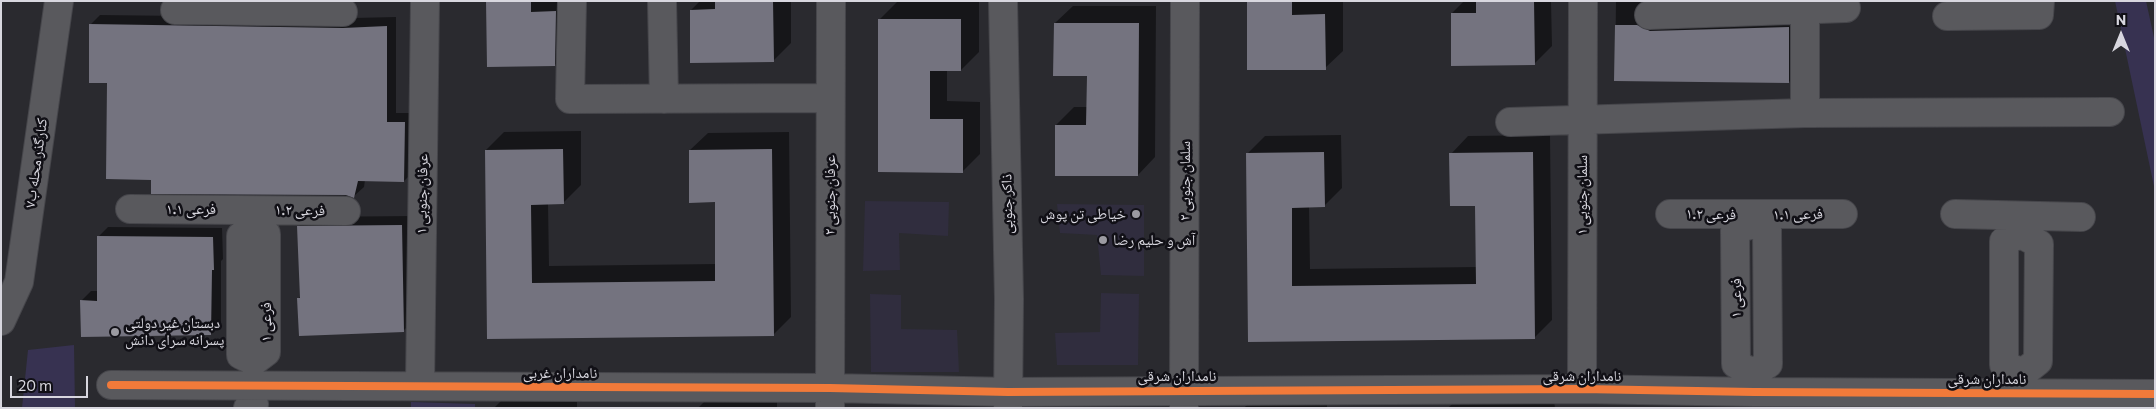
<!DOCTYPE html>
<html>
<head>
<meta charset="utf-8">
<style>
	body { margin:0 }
	#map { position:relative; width:2156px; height:409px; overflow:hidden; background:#2a2a2f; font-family:Commissioner,sans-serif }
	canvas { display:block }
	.frame { position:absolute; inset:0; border:2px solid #d8d7df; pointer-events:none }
	.north { position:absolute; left:2096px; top:10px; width:50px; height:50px; -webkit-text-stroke:4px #111016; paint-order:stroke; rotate:0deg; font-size:14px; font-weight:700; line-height:20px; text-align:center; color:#d8d7df }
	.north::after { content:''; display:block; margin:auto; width:18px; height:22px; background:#d8d7df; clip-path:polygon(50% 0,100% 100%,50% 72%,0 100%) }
	.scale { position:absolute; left:10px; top:376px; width:78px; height:22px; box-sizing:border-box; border:2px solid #d8d7df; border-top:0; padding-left:6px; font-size:15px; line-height:18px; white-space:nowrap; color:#d8d7df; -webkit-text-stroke:4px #111016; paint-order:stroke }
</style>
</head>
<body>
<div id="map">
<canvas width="2156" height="409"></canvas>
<div class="frame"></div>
<div class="north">N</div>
<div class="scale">20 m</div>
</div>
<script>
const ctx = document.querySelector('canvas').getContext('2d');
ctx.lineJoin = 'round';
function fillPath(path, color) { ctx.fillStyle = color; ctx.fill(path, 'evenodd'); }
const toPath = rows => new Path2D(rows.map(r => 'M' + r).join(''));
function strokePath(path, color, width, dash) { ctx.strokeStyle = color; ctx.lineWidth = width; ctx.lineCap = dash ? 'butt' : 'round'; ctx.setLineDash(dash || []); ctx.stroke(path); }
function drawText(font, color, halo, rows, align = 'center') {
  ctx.font = font + ' Commissioner,"Noto Naskh Arabic",sans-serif'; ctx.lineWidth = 5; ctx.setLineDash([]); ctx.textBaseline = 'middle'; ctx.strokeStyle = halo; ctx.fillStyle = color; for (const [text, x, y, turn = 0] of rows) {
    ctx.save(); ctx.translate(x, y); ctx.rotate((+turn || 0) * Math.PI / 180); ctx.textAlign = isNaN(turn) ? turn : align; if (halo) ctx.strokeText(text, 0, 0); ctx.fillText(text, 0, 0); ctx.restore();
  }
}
const built = toPath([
	[865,201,949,202,948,236,899,233,900,270,863,271],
	[1057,204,1144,205,1144,276,1101,275,1097,235,1060,233],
	[1101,293,1139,294,1138,365,1057,365,1055,333,1100,332],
	[870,294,901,295,901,329,957,330,959,372,871,372]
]);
const green = toPath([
	[2115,1,2146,1,2155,42,2155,191],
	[74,345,75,408,22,408,28,350],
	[411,402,475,404,475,408,411,408]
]);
const shadow = toPath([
	[487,1,573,1,572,47,555,65],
	[700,1,791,1,791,43,773,61,691,10],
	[1248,1,1343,1,1343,51,1325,68],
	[1464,1,1551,1,1552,46,1534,64,1452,13],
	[1616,1,1644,1,1643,4,1799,17,1799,72,1789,82,1615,80],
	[897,2,979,2,979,52,961,70,947,70,947,101,980,102,980,154,962,172,879,171,880,19],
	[1073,6,1156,6,1155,157,1138,175,1056,125,1074,107,1088,107,1088,75,1055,23],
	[100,15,353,18,396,17,396,113,414,113,414,171,404,181,365,180,364,187,354,196,152,178,108,81,90,25],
	[581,131,581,185,563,203,548,203,549,266,716,264,716,201,690,150,708,133,789,132,791,317,773,335,488,337,486,150,504,132],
	[1341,135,1342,188,1324,206,1309,206,1310,269,1477,267,1477,205,1451,154,1468,136,1550,135,1552,320,1534,338,1249,341,1247,154,1265,136],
	[412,216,413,321,403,331,298,299,301,296,298,227,308,217],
	[108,227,222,228,223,259,221,261,221,324,211,334,81,301,91,291,98,291,98,237],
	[511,391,577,399,577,408,494,408],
	[777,391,777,408,698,408,706,400],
	[1260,391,1327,399,1327,408,1244,408],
	[1456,400,1554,400,1555,408,1448,408]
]);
const building = toPath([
	[486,1,531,1,531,12,556,11,555,66,487,67],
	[715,1,773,1,774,62,690,63,690,10,715,9],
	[1247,1,1292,1,1292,15,1325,14,1326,70,1247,70],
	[1476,1,1534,1,1535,65,1451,66,1451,13,1476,13],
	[878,19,961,19,961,71,930,71,930,119,963,119,963,173,878,172],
	[1054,23,1139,23,1138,176,1055,176,1055,125,1086,125,1087,76,1053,76],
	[89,24,343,28,387,26,387,122,405,122,404,182,358,181,354,198,346,195,151,194,151,180,106,179,107,83,89,83],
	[1615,25,1637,25,1650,31,1789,27,1789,83,1614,81],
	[563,149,564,204,531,205,532,283,715,281,715,202,689,203,689,150,772,149,774,336,487,339,485,150],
	[1324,152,1325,207,1292,208,1292,286,1476,284,1475,206,1450,206,1449,153,1533,152,1535,339,1248,342,1246,153],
	[402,225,404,332,299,336,297,298,300,298,297,226],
	[97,236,213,237,214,270,212,270,211,335,81,337,80,300,97,301]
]);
const minor = toPath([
	[572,1,570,99,830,98],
	[662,1,664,99],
	[1003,1,1009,299,1008,408],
	[175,10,343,12],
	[1805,10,1805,113],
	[1649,15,1846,8],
	[1947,16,2039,15,2040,1],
	[1510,122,1805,113,2110,112],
	[130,209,346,211],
	[1670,214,1843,214],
	[1955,214,2081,217],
	[1752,224,1767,229,1768,364,1753,373,1736,364,1735,230,1752,224],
	[252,228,266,234,266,352,254,361],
	[252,228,241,236,241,355,254,361],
	[2021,234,2004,241,2004,365,2023,373],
	[2021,234,2039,244,2038,361,2023,373],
	[1,321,19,282,59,1],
	[111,385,830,388,1008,392,1582,389,1754,392,2155,394],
	[420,386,425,1],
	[1582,389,1583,1],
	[1184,407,1185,1],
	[248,408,254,404],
	[830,408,831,1]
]);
const cycleway = toPath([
	[111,385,830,388,1008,392,1582,389,1754,392,2155,394]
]);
const markers = [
	[1136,214,5,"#9b9aa1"],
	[1103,240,5,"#9b9aa1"],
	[115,332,5,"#9b9aa1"]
];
const streetNames = [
	["کنارگذر محله ب۷",36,163,-82],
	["سلمان جنوبی ۲",1185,181,-90],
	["عرفان جنوبی ۱",422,194,-89],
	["عرفان جنوبی ۲",830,195,-90],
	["سلمان جنوبی ۱",1582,195,-90],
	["ذاکر جنوبی",1007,204,-91],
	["فرعی ۱.۱",191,209],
	["فرعی ۱.۲",300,210,1],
	["فرعی ۱.۲",1711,214,1],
	["فرعی ۱.۱",1798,214,-1],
	["فرعی ۱",1736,298,-90],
	["فرعی ۱",266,322,-90],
	["نامداران غربی",560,373],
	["نامداران شرقی",1177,376],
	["نامداران شرقی",1582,376],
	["نامداران شرقی",1987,379]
];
const poiNames = [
	["خیاطی تن پوش",1126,214,"right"],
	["آش و حلیم رضا",1113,240],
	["دبستان غیر دولتی",125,323],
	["پسرانه سرای دانش",125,340]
];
fillPath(built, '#302d3e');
fillPath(green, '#373251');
fillPath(shadow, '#0007');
fillPath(building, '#74737f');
strokePath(minor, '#46464b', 30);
strokePath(minor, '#59595d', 28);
strokePath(cycleway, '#f17a3a', 8);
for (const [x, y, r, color] of markers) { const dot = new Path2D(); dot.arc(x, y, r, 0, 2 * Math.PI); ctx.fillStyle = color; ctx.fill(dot); strokePath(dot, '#111016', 2); }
drawText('15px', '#d8d7df', '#111016', streetNames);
drawText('15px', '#d8d7df', '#111016', poiNames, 'left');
</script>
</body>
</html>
